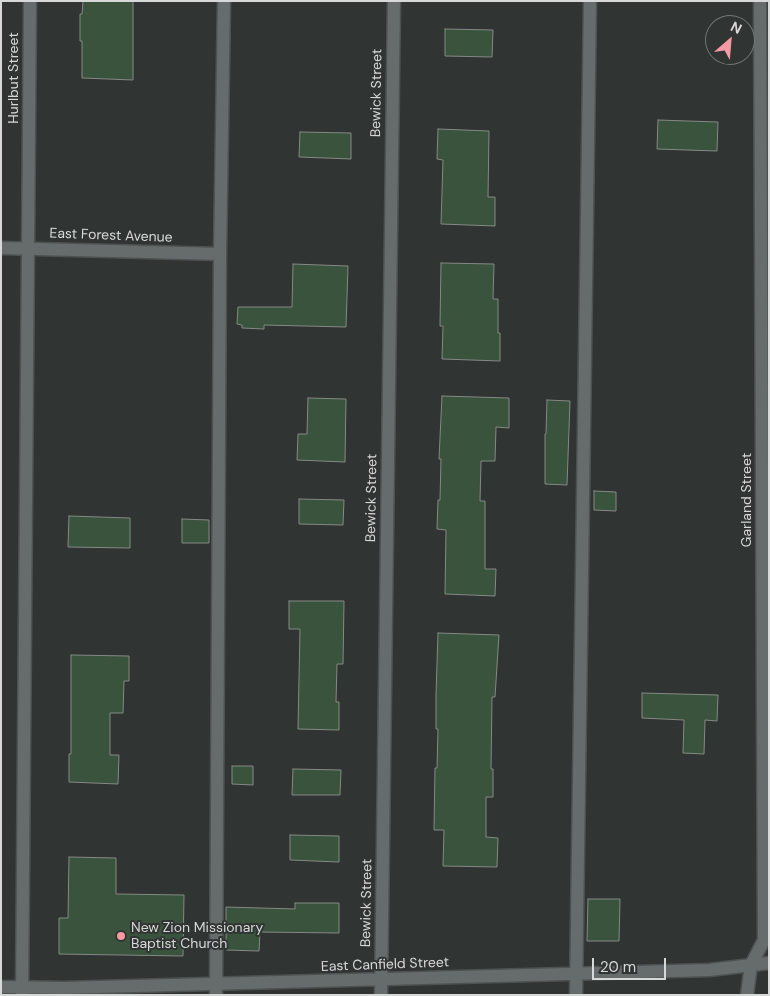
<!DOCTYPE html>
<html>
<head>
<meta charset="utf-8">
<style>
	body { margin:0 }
	#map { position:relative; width:770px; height:996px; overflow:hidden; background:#303534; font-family:"DM Sans",sans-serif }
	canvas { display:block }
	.frame { position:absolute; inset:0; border:2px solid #d6d9d8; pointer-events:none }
	.north { position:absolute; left:705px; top:15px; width:50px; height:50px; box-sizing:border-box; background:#303534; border:1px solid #727776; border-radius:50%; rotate:27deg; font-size:14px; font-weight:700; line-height:20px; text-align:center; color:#d6d9d8 }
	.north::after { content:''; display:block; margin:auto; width:18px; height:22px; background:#f49aa2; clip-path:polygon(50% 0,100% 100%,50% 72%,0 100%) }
	.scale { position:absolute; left:592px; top:958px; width:74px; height:22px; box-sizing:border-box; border:2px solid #d6d9d8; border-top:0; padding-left:6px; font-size:15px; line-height:18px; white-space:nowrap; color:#d6d9d8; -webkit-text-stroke:4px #303534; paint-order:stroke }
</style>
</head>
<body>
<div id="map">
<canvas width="770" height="996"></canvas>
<div class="frame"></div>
<div class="north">N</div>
<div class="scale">20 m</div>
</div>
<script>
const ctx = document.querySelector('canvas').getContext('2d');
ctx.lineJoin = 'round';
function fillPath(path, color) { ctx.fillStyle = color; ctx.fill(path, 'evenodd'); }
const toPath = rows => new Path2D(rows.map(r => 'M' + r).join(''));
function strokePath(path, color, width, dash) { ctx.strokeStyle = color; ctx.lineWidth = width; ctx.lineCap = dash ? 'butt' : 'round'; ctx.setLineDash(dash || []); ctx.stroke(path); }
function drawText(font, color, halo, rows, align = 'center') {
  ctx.font = font + ' "DM Sans",sans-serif'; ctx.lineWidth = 4; ctx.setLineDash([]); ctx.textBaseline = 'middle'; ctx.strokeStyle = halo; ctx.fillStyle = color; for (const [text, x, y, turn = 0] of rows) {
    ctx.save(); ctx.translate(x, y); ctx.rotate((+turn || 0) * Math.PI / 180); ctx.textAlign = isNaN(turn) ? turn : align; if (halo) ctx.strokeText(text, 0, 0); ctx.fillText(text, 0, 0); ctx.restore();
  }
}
const building = toPath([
	[83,1,133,1,133,80,82,78,82,41,80,41,80,14,82,14,83,1],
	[445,29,493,30,492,57,445,56,445,29],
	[658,120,718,122,717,151,657,149,658,120],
	[438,129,489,131,488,197,495,197,495,226,441,224,443,160,437,159,438,129],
	[300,132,351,133,351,159,299,157,300,132],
	[441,263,494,264,493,299,498,299,498,333,500,333,500,361,442,359,443,326,440,326,441,263],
	[293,264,348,266,346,327,264,325,264,329,242,328,242,325,237,324,238,307,292,307,293,264],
	[442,396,509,398,509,428,496,427,495,461,481,461,480,501,485,501,485,569,496,569,495,596,445,594,446,530,437,529,438,500,440,500,441,459,439,459,442,396],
	[308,398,346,399,345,462,297,460,298,434,307,434,308,398],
	[547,400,570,401,567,485,545,484,545,434,546,434,547,400],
	[594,491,616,492,616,511,594,510,594,491],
	[299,499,344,500,343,525,299,524,299,499],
	[69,516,130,518,130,548,68,547,69,516],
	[182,519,209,520,209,543,182,543,182,519],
	[289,601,344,601,343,664,337,664,336,702,339,702,339,730,298,729,300,629,289,629,289,601],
	[438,633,499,635,495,697,492,697,491,769,493,769,493,797,486,797,486,837,498,838,497,867,443,866,444,830,434,830,435,768,437,768,438,729,436,729,436,695,438,633],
	[71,655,129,656,129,681,124,681,123,713,110,713,110,755,119,755,118,784,69,782,69,754,71,754,71,655],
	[642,693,718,695,717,721,705,720,704,754,683,753,684,720,642,718,642,693],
	[232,766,253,766,253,785,232,784,232,766],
	[293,769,341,770,340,795,292,795,293,769],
	[290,835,339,836,339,862,290,860,290,835],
	[69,857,116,858,116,894,184,895,183,956,59,954,59,918,68,918,69,857],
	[588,899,620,899,619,941,587,941,588,899],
	[295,903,339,903,339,933,260,932,259,951,226,950,226,907,295,909,295,903]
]);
const minor = toPath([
	[1,248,220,254],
	[1,987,64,988,709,970,769,963],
	[22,995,30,1],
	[216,995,220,254,224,1],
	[381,995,394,1],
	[576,995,590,1],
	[747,995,751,965,764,940,760,1]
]);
const markers = [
	[121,936,5,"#f49aa2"]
];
const streetNames = [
	["Hurlbut Street",14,78,-90],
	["Bewick Street",377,93,-89],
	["East Forest Avenue",111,236,2],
	["Bewick Street",372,498,-89],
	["Garland Street",747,500,-90],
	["Bewick Street",367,903,-89],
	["East Canfield Street",385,965,-2]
];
const poiNames = [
	["New Zion Missionary",131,928],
	["Baptist Church",131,944]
];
fillPath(building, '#3a533d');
strokePath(building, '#858985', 1);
strokePath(minor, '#4d5251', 15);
strokePath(minor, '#666c6b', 12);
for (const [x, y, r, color] of markers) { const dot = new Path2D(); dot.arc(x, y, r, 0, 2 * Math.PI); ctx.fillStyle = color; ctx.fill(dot); strokePath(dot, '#303534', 2); }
drawText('14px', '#d6d9d8', '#303534', streetNames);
drawText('14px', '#d6d9d8', '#303534', poiNames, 'left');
</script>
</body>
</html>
